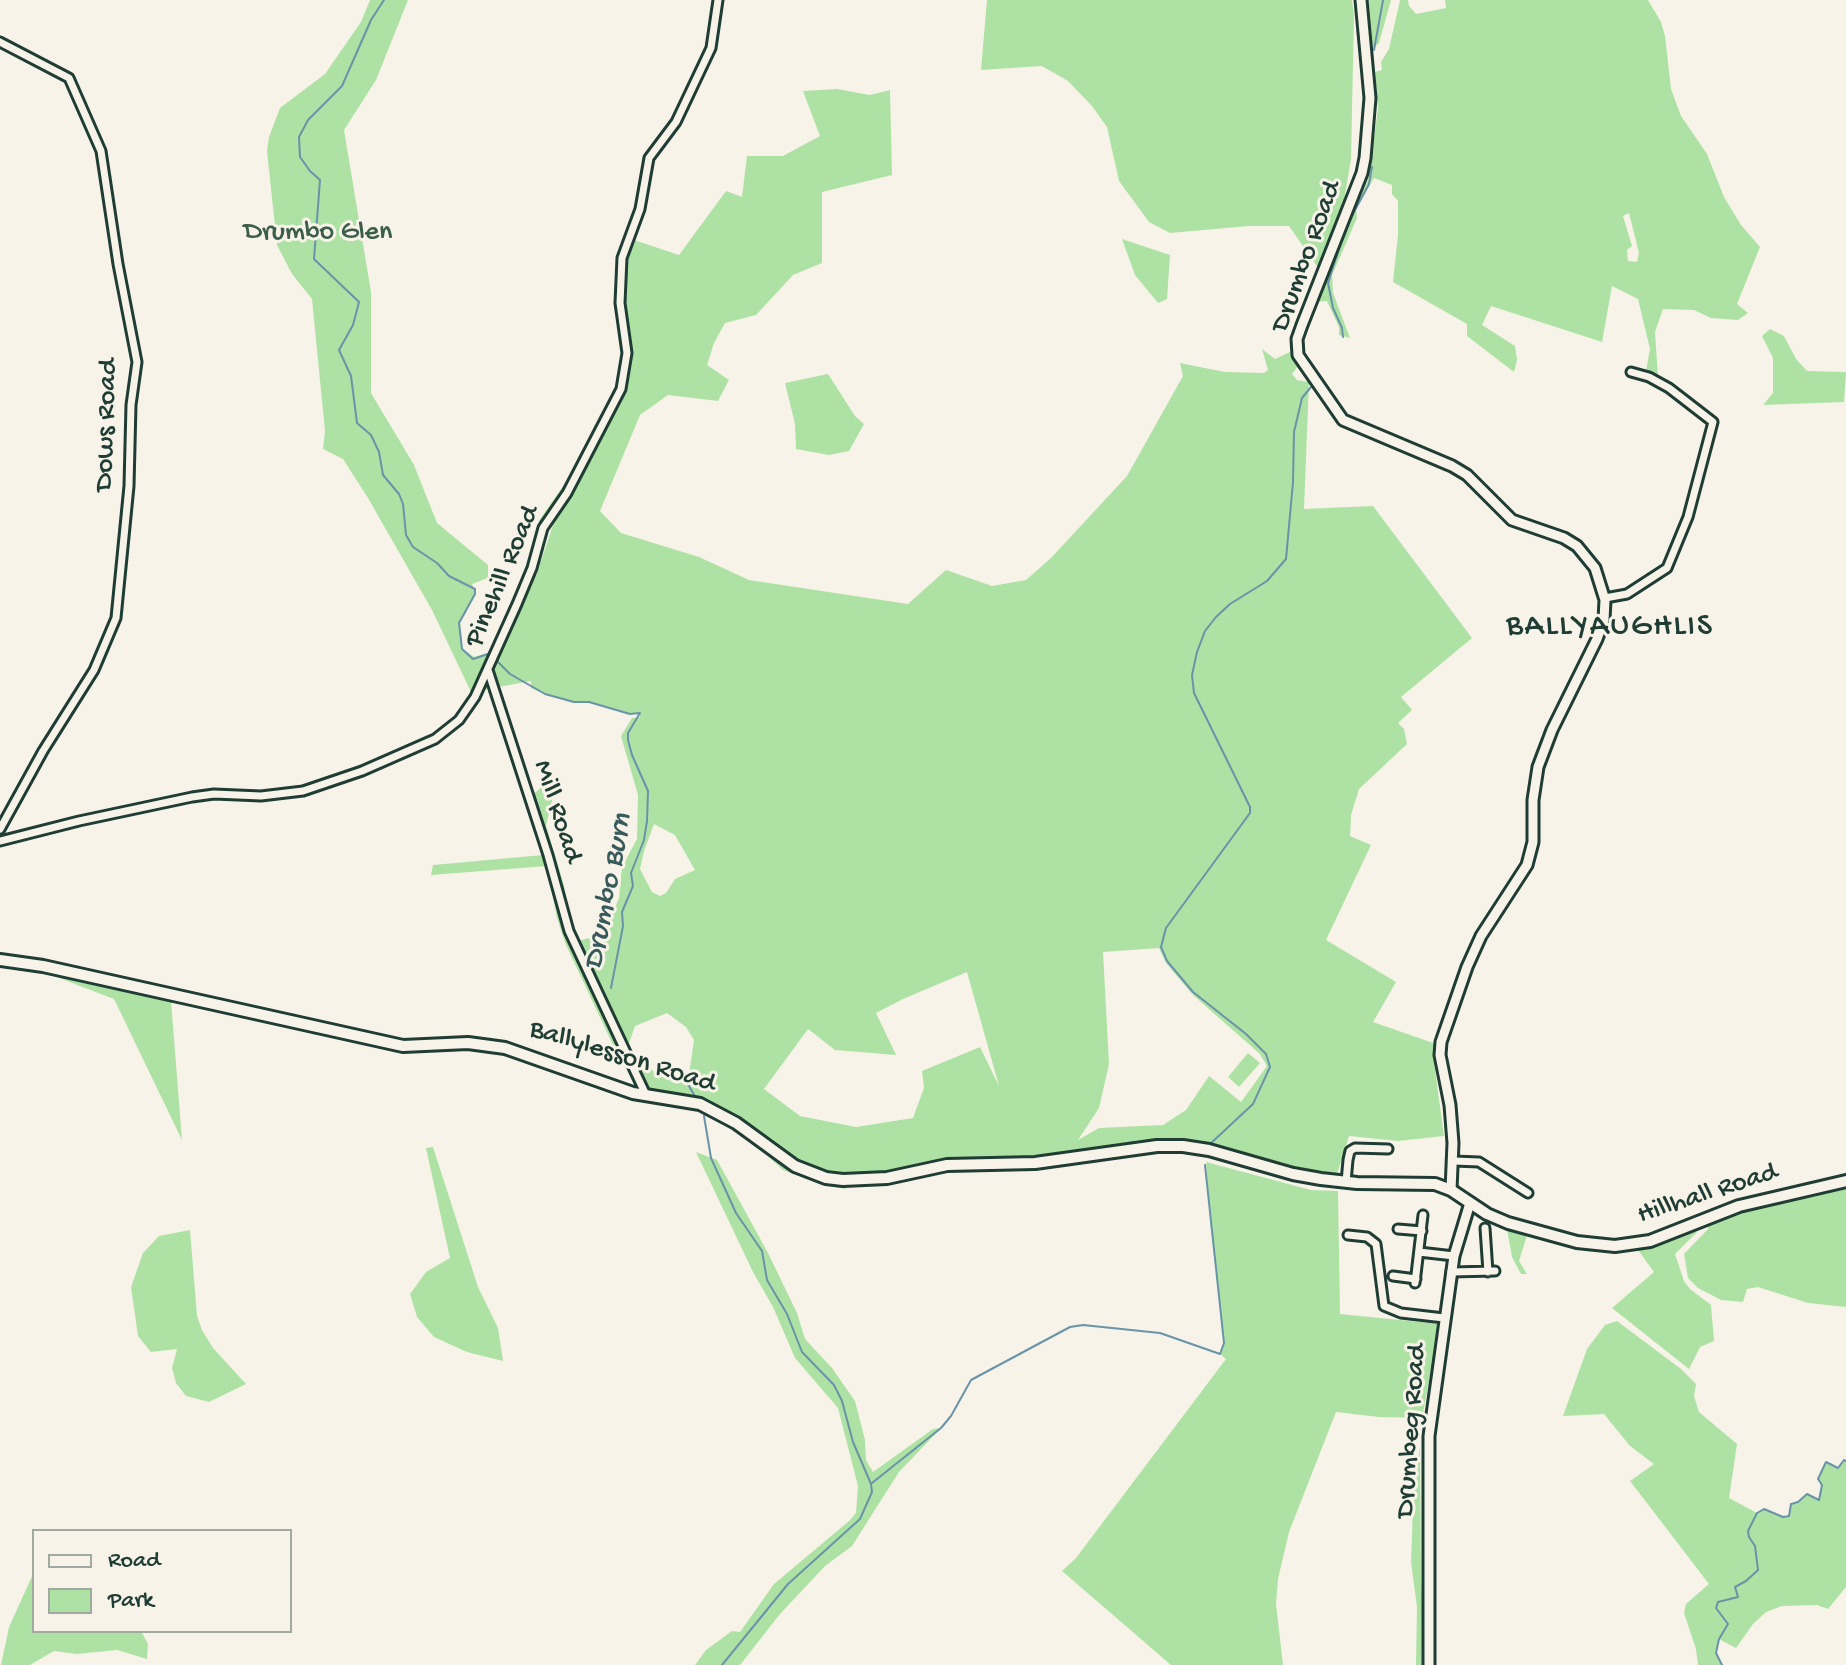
<!DOCTYPE html>
<html>
<head>
<meta charset="utf-8">
<style>
	body { margin:0 }
	#map { position:relative; width:1846px; height:1665px; overflow:hidden; background:#f7f3e8; font-family:"Gochi Hand",sans-serif }
	canvas { display:block }
	.legend { position:absolute; left:32px; top:1529px; width:260px; height:104px; box-sizing:border-box; background:#f7f3e8; border:2px solid #a1aaa0; margin:0; padding:10px 14px; list-style:none; font-size:24px; color:#1f3d34 }
	.legend li { display:flex; align-items:center; gap:16px; height:40px }
	.legend b { width:40px; border:2px solid #a1aaa0 }
</style>
</head>
<body>
<div id="map">
<canvas width="1846" height="1665"></canvas>
<ul class="legend">
<li><b style="height:10px;background:#f7f3e8"></b>Road</li>
<li><b style="height:22px;background:#aee2a4"></b>Park</li>
</ul>
</div>
<script>
const ctx = document.querySelector('canvas').getContext('2d');
ctx.lineJoin = 'round';
function fillPath(path, color) { ctx.fillStyle = color; ctx.fill(path, 'evenodd'); }
const toPath = rows => new Path2D(rows.map(r => 'M' + r).join(''));
function strokePath(path, color, width, dash) { ctx.strokeStyle = color; ctx.lineWidth = width; ctx.lineCap = dash ? 'butt' : 'round'; ctx.setLineDash(dash || []); ctx.stroke(path); }
function drawText(font, color, halo, rows, align = 'center') {
  ctx.font = font + ' "Gochi Hand",sans-serif'; ctx.lineWidth = 6; ctx.setLineDash([]); ctx.textBaseline = 'middle'; ctx.strokeStyle = halo; ctx.fillStyle = color; for (const [text, x, y, turn = 0] of rows) {
    ctx.save(); ctx.translate(x, y); ctx.rotate((+turn || 0) * Math.PI / 180); ctx.textAlign = isNaN(turn) ? turn : align; if (halo) ctx.strokeText(text, 0, 0); ctx.fillText(text, 0, 0); ctx.restore();
  }
}
const green = toPath([
	[370,0,408,0,376,80,344,130,371,292,371,393,414,465,437,523,488,565,488,578,472,584,476,594,460,623,463,649,474,657,491,652,526,575,536,576,553,525,538,522,568,479,617,389,623,370,629,368,630,337,623,304,625,267,634,240,679,255,726,191,742,197,747,156,783,156,820,136,803,91,837,89,870,95,890,90,892,175,822,192,822,263,793,275,756,315,725,323,714,343,707,365,729,380,718,401,668,395,640,415,600,511,621,533,699,557,749,580,908,604,946,570,992,586,1026,580,1051,558,1127,476,1183,376,1180,363,1225,372,1264,373,1268,370,1262,349,1275,359,1292,351,1298,366,1292,374,1297,380,1309,382,1304,509,1373,506,1472,638,1401,697,1412,710,1398,723,1404,729,1407,744,1359,789,1351,815,1350,836,1371,845,1326,940,1396,982,1373,1022,1436,1044,1433,1055,1444,1136,1398,1141,1349,1136,1337,1174,1269,1162,1199,1142,1164,1140,1036,1156,931,1162,879,1173,846,1175,846,1189,823,1185,783,1170,749,1139,716,1117,684,1105,661,1104,649,1091,633,1057,639,1055,654,1072,674,1076,689,1075,694,1040,686,1027,667,1013,635,1026,628,1046,613,1045,566,945,557,918,547,866,431,875,433,865,543,855,526,800,558,774,546,826,564,885,572,928,578,941,604,934,619,898,622,867,637,839,638,795,621,736,632,718,640,717,640,713,630,714,589,702,574,702,545,694,531,688,531,681,471,692,432,610,368,498,343,459,323,449,325,431,312,299,292,274,277,245,267,151,269,137,280,108,325,74,361,22],
	[654,824,675,835,695,870,675,879,666,893,660,896,652,892,640,869,644,851],
	[1159,948,1166,963,1193,995,1260,1054,1267,1066,1241,1102,1209,1076,1186,1110,1163,1125,1099,1128,1078,1140,1099,1108,1109,1064,1103,952],
	[967,972,999,1086,980,1047,922,1071,924,1088,913,1118,856,1127,800,1116,764,1089,808,1029,835,1050,896,1055,876,1013,903,999],
	[987,0,1352,0,1354,15,1351,159,1343,207,1321,272,1289,226,1248,226,1170,233,1149,222,1119,181,1107,127,1092,106,1068,81,1042,66,981,70],
	[1366,0,1391,0,1379,43,1371,50],
	[1400,0,1408,0,1409,6,1416,14,1446,8,1445,0,1648,0,1661,22,1665,36,1671,89,1681,116,1707,154,1724,197,1741,225,1760,247,1737,304,1748,313,1738,320,1711,318,1694,310,1663,309,1655,332,1658,378,1646,371,1650,349,1638,299,1612,286,1602,342,1491,306,1482,325,1515,346,1517,360,1514,372,1467,336,1467,324,1393,282,1398,235,1398,201,1392,194,1392,185,1374,178,1356,209,1357,218,1332,275,1333,293,1350,338,1339,335,1339,327,1327,301,1314,302,1351,210,1368,180,1378,109,1375,72,1382,70,1381,62,1389,49],
	[1629,213,1639,253,1637,262,1628,261,1627,250,1632,246,1623,216],
	[1122,239,1170,255,1167,299,1158,303,1135,275],
	[1770,329,1784,336,1796,359,1807,371,1846,372,1844,402,1763,405,1773,393,1773,358,1762,336],
	[828,374,855,416,864,424,849,451,829,455,796,449,795,424,785,383],
	[41,971,171,1001,182,1140,114,999],
	[1248,1053,1260,1063,1239,1087,1228,1077],
	[433,1147,478,1287,498,1328,503,1361,467,1352,434,1337,417,1317,410,1294,426,1272,450,1258,426,1148],
	[696,1152,717,1160,768,1253,797,1313,805,1339,832,1368,855,1401,865,1440,866,1460,873,1472,933,1429,941,1428,899,1472,852,1546,825,1566,780,1614,740,1665,695,1665,706,1650,732,1631,740,1632,774,1584,849,1521,856,1513,858,1486,838,1408,795,1358,773,1307,753,1272],
	[1206,1162,1311,1190,1338,1191,1340,1314,1440,1324,1422,1418,1379,1417,1336,1412,1289,1532,1278,1579,1276,1604,1283,1665,1171,1665,1062,1571,1076,1558,1226,1359,1220,1354,1224,1343,1210,1221],
	[1846,1188,1846,1307,1808,1303,1758,1287,1747,1289,1743,1302,1721,1300,1698,1288,1688,1278,1684,1254,1708,1229,1709,1222,1790,1198],
	[1694,1227,1697,1232,1675,1254,1684,1281,1690,1289,1711,1305,1714,1341,1700,1347,1689,1369,1612,1308,1654,1272,1638,1250,1670,1240],
	[1507,1229,1527,1235,1519,1261,1527,1274,1521,1274,1512,1257],
	[190,1230,197,1316,202,1330,213,1348,246,1384,209,1402,186,1396,176,1383,172,1368,177,1349,151,1352,138,1336,131,1287,143,1253,159,1236],
	[1617,1321,1681,1369,1696,1384,1694,1396,1699,1412,1737,1444,1729,1498,1757,1513,1764,1509,1783,1517,1789,1516,1791,1504,1798,1502,1807,1494,1819,1499,1822,1485,1818,1479,1826,1462,1838,1468,1844,1460,1846,1461,1846,1587,1828,1609,1817,1605,1782,1606,1766,1612,1753,1624,1736,1648,1719,1639,1716,1653,1722,1665,1698,1665,1696,1649,1684,1613,1686,1604,1709,1584,1630,1481,1654,1464,1630,1446,1604,1414,1563,1416,1587,1349,1605,1325],
	[1420,1445,1421,1579,1424,1629,1423,1665,1416,1665,1417,1607,1411,1562,1413,1507],
	[34,1572,34,1631,141,1631,148,1644,147,1659,117,1650,77,1654,54,1651,30,1665,1,1665,9,1627]
]);
const stream = toPath([
	[384,0,371,20,342,86,308,120,299,137,300,157,310,171,320,180,314,259,359,302,353,325,339,350,351,376,357,423,371,435,379,452,383,475,399,494,403,504,406,535,413,547,437,563,449,576,475,589,475,594,459,623,462,649,473,659,488,654,491,656],
	[1374,50,1383,0],
	[1343,337,1342,328,1333,308,1328,283,1346,227,1369,184,1372,167],
	[496,660,510,674,545,694,574,702,589,702,630,714,640,713,628,733,628,740,632,755,648,791,647,821,644,840,631,873,633,886,622,912,623,926,611,988],
	[683,1076,696,1098],
	[704,1116,711,1158,736,1213,762,1251,767,1280,787,1314,802,1352,834,1385,842,1401,853,1442,871,1484,872,1492,860,1519,788,1584,722,1665],
	[1210,1144,1253,1104,1270,1067,1266,1054,1246,1034,1193,992,1167,961,1161,947,1166,928,1250,813,1250,807,1194,693,1192,675,1197,652,1205,631,1216,617,1230,604,1267,581,1286,559,1293,482,1294,432,1302,398,1311,387],
	[872,1483,941,1428,951,1416,971,1380,1070,1327,1083,1325,1160,1333,1220,1354,1224,1343,1205,1165],
	[1722,1665,1716,1653,1719,1639,1728,1624,1716,1608,1718,1602,1738,1597,1735,1587,1746,1581,1758,1570,1755,1546,1749,1537,1748,1531,1757,1513,1764,1509,1783,1517,1789,1516,1791,1504,1798,1502,1807,1494,1819,1500,1822,1485,1818,1479,1826,1462,1838,1468,1844,1460,1846,1461]
]);
const minor = toPath([
	[0,42,69,78,101,151,118,264,137,362,131,405,129,486,116,618,94,670,43,751,0,829],
	[1605,598,1627,594,1667,568,1688,517,1713,422,1669,388,1649,377,1631,372],
	[488,670,548,855,569,931,646,1095],
	[0,841,79,821,192,797,214,794,261,796,303,791,362,771,435,739,459,720,475,697,517,604,532,568,543,528,567,493,621,389,627,353,620,303,622,258,640,209,649,158,676,122,711,48,718,0],
	[1454,1161,1479,1162,1528,1193],
	[1346,1182,1348,1160,1350,1151,1355,1148,1388,1149],
	[1485,1228,1488,1272],
	[1398,1229,1422,1231],
	[1348,1235,1367,1237,1376,1244,1384,1306,1401,1313,1444,1318],
	[1419,1252,1454,1256],
	[1451,1272,1495,1271],
	[1393,1276,1416,1279],
	[1415,1283,1423,1215]
]);
const tertiary = toPath([
	[1361,0,1370,98,1365,158,1362,173,1302,325,1297,339,1298,355,1343,420,1452,466,1467,475,1512,520,1564,538,1577,546,1595,568,1605,600,1604,620,1597,639,1552,730,1538,767,1533,800,1533,842,1527,865,1481,936,1467,967,1441,1042,1440,1055,1450,1105,1453,1143,1451,1190],
	[1429,1665,1429,1436,1454,1256,1470,1203]
]);
const secondary = toPath([
	[0,960,43,966,403,1046,468,1043,505,1048,633,1093,700,1104,736,1123,795,1166,826,1178,843,1180,887,1178,947,1165,1035,1163,1157,1146,1183,1146,1209,1150,1293,1174,1321,1179,1357,1183,1435,1184,1451,1190,1487,1214,1508,1223,1577,1242,1615,1246,1650,1241,1739,1206,1846,1181]
]);
const parkNames = [
	["Drumbo Glen",318,234]
];
const streetNames = [
	["Drumbo Road",1308,257,-70],
	["Dows Road",108,425,-88],
	["Pinehill Road",504,577,-67],
	["Mill Road",556,812,72],
	["Ballylesson Road",622,1058,17],
	["Hillhall Road",1708,1195,-18],
	["Drumbeg Road",1413,1431,-86]
];
const waterNames = [
	["Drumbo Burn",610,892,-79]
];
const quarterNames = [
	["BALLYAUGHLIS",1610,628]
];
fillPath(green, '#aee2a4');
strokePath(stream, '#6993a9', 2);
strokePath(minor, '#1f3d34', 13);
strokePath(tertiary, '#1f3d34', 15);
strokePath(secondary, '#1f3d34', 16);
strokePath(minor, '#f7f3e8', 7);
strokePath(tertiary, '#f7f3e8', 9);
strokePath(secondary, '#f7f3e8', 10);
drawText('28px', '#3c5e4a', '#f7f3e8', parkNames);
drawText('28px', '#1f3d34', '#f7f3e8', streetNames);
drawText('italic 30px', '#385a5b', '#f7f3e8', waterNames);
ctx.letterSpacing = '2px';
drawText('32px', '#1f3d34', '#f7f3e8', quarterNames);
ctx.letterSpacing = '0px';
</script>
</body>
</html>
